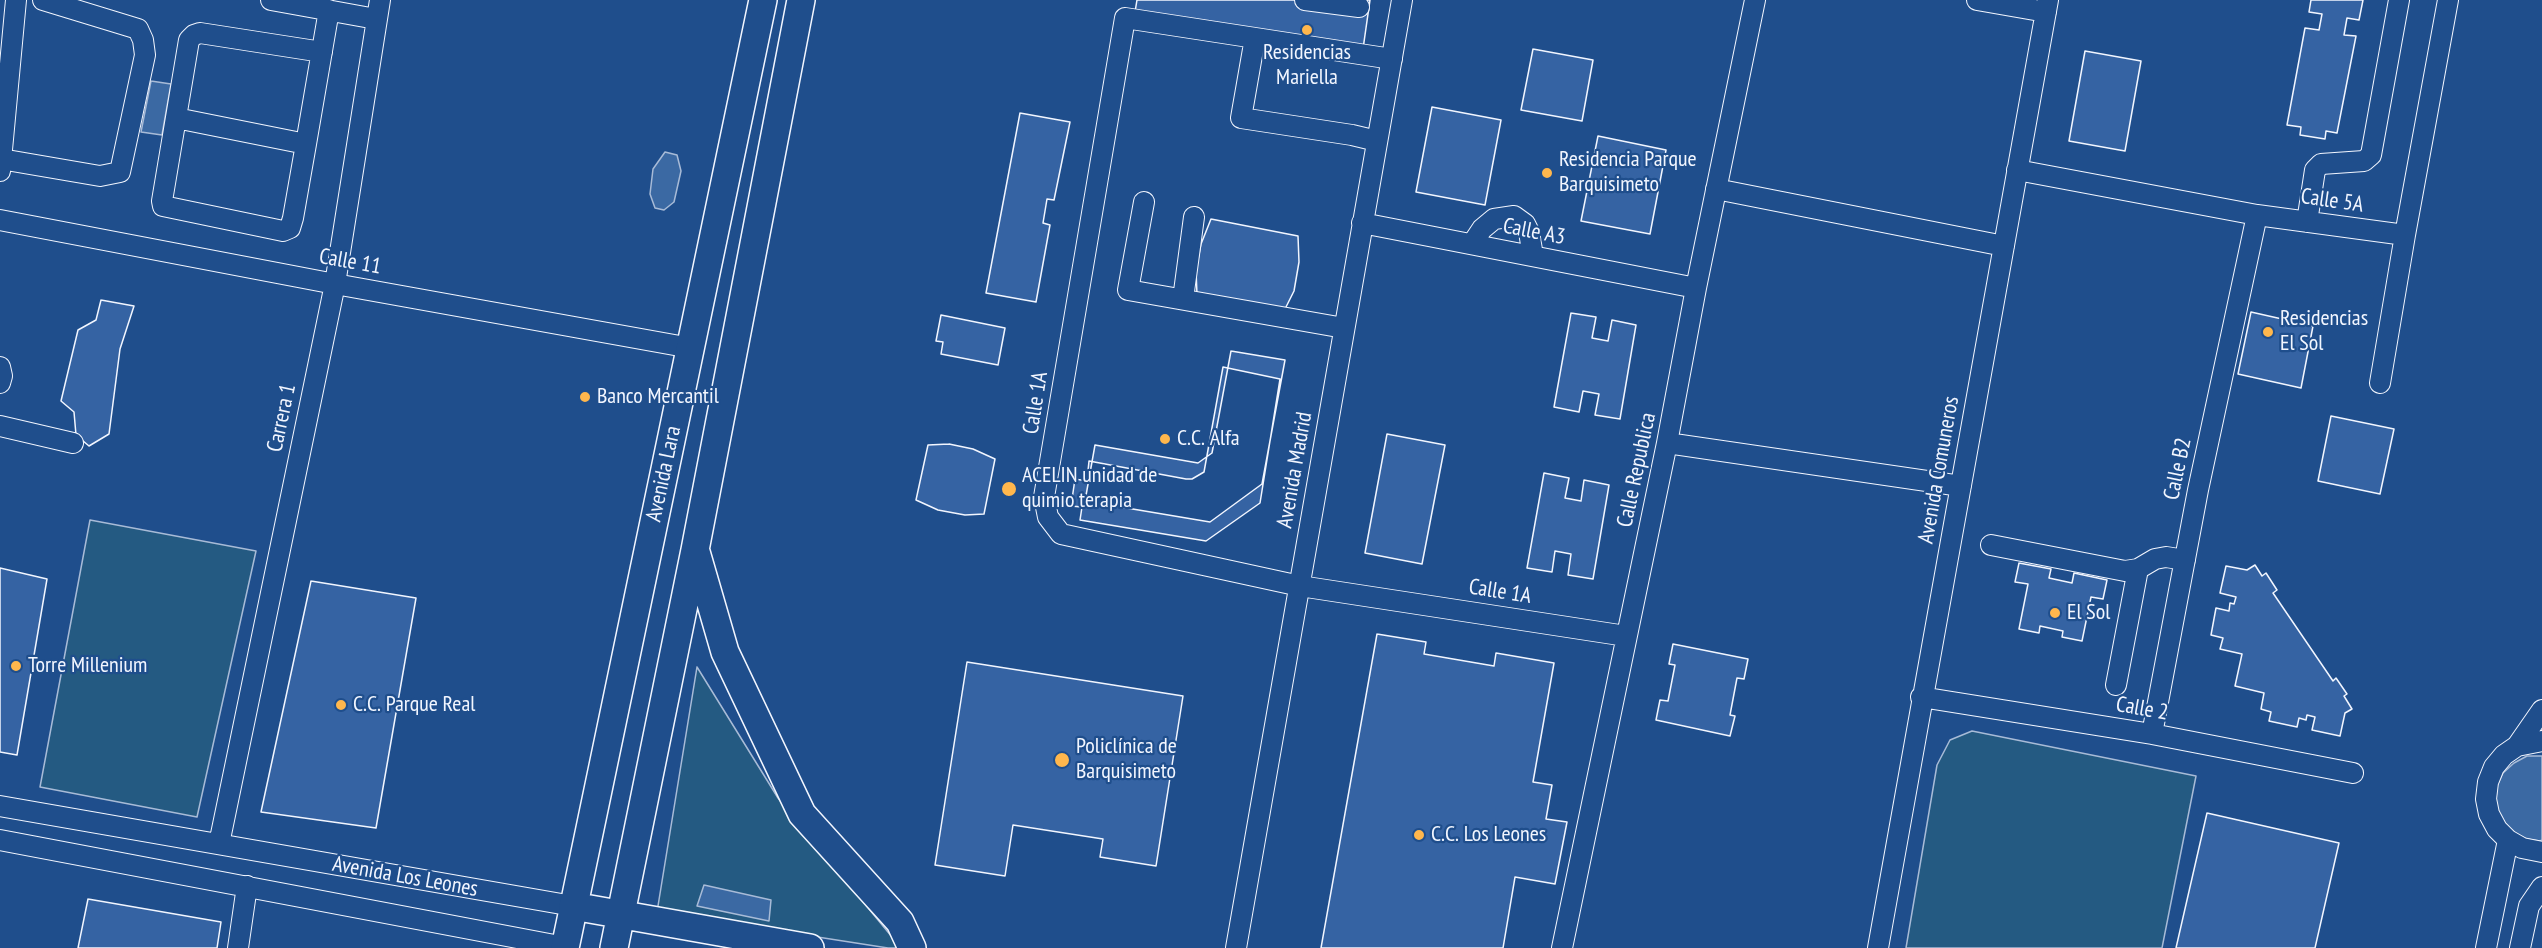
<!DOCTYPE html>
<html>
<head>
<meta charset="utf-8">
<style>
	body { margin:0 }
	canvas { display:block; background:#1f4e8c }
</style>
</head>
<body>
<canvas width="2542" height="948"></canvas>
<script>
const ctx = document.querySelector('canvas').getContext('2d');
ctx.lineJoin = 'round';
function fillPath(path, color) { ctx.fillStyle = color; ctx.fill(path, 'evenodd'); }
const toPath = rows => new Path2D(rows.map(r => 'M' + r).join(''));
function strokePath(path, color, width, dash) { ctx.strokeStyle = color; ctx.lineWidth = width; ctx.lineCap = dash ? 'butt' : 'round'; ctx.setLineDash(dash || []); ctx.stroke(path); }
function drawText(font, color, halo, rows, align = 'center') {
  ctx.font = font + ' "PT Sans Narrow",sans-serif'; ctx.lineWidth = 4.5; ctx.setLineDash([]); ctx.textBaseline = 'middle'; ctx.strokeStyle = halo; ctx.fillStyle = color; for (const [text, x, y, turn = 0] of rows) {
    ctx.save(); ctx.translate(x, y); ctx.rotate((+turn || 0) * Math.PI / 180); ctx.textAlign = isNaN(turn) ? turn : align; if (halo) ctx.strokeText(text, 0, 0); ctx.fillText(text, 0, 0); ctx.restore();
  }
}
const green = toPath([
	[90,520,256,551,197,817,40,787,90,520],
	[697,667,778,798,901,948,888,948,657,912,697,667],
	[1972,731,2196,776,2162,948,1906,948,1937,765,1950,740,1972,731]
]);
const water = toPath([
	[151,81,171,84,162,135,141,132,151,81],
	[665,152,677,155,681,171,674,202,664,210,655,208,650,194,653,169,665,152],
	[2527,756,2542,756,2542,840,2540,841,2527,839,2515,834,2505,824,2498,813,2496,799,2497,786,2503,773,2514,763,2527,756],
	[704,885,771,900,769,921,697,906,704,885]
]);
const building = toPath([
	[1137,0,1370,0,1363,49,1135,12,1137,0],
	[2311,0,2363,0,2359,20,2347,18,2344,35,2356,36,2337,133,2326,131,2325,139,2300,135,2301,127,2287,125,2305,28,2319,30,2322,14,2309,12,2311,0],
	[1533,49,1593,60,1582,121,1521,110,1533,49],
	[2085,51,2141,61,2125,151,2069,141,2085,51],
	[1432,107,1501,120,1485,205,1416,192,1432,107],
	[1020,113,1070,122,1054,200,1047,199,1043,223,1050,225,1036,302,986,293,1020,113],
	[1598,136,1666,150,1650,234,1581,221,1598,136],
	[1211,219,1298,236,1299,262,1294,291,1284,311,1197,295,1196,270,1201,244,1211,219],
	[101,300,134,306,120,349,109,434,89,446,76,435,74,412,61,401,78,330,96,320,101,300],
	[2251,312,2313,326,2301,388,2238,374,2251,312],
	[1571,313,1596,317,1592,338,1608,341,1612,320,1636,325,1620,419,1595,415,1599,394,1583,391,1579,412,1554,407,1571,313],
	[941,315,1005,328,998,365,941,354,943,342,936,341,941,315],
	[1231,351,1285,360,1262,484,1210,522,1085,501,1095,445,1198,463,1212,453,1231,351],
	[1223,367,1280,379,1260,503,1206,541,1080,520,1082,507,1071,506,1075,479,1087,481,1089,461,1186,479,1192,479,1204,472,1223,367],
	[2331,416,2394,429,2380,494,2318,481,2331,416],
	[1387,434,1445,445,1422,564,1365,553,1387,434],
	[949,444,973,449,995,459,984,514,965,515,938,510,916,500,928,445,949,444],
	[1544,473,1569,478,1565,498,1581,501,1584,480,1609,485,1593,579,1568,575,1571,554,1555,551,1552,572,1527,568,1544,473],
	[2019,563,2051,569,2049,578,2072,583,2074,573,2107,580,2103,599,2091,597,2082,641,2062,637,2063,631,2040,626,2039,633,2019,629,2028,584,2015,582,2019,563],
	[2255,565,2262,576,2266,573,2277,590,2273,593,2333,681,2336,678,2347,694,2344,696,2352,709,2345,713,2340,736,2312,730,2315,717,2307,715,2306,720,2299,718,2297,727,2269,721,2271,712,2261,709,2264,693,2235,686,2242,654,2220,649,2223,638,2211,635,2216,608,2229,611,2230,603,2234,604,2236,597,2220,593,2226,566,2247,570,2255,565],
	[0,568,47,579,17,755,0,752,0,568],
	[311,581,416,598,376,828,261,812,311,581],
	[1377,634,1426,642,1424,654,1494,666,1496,653,1554,663,1533,782,1552,785,1546,819,1567,822,1555,884,1515,877,1503,948,1321,948,1377,634],
	[1673,644,1748,659,1744,679,1737,678,1730,715,1735,716,1730,736,1656,720,1660,700,1668,701,1675,665,1669,664,1673,644],
	[967,662,1183,696,1156,866,1100,857,1103,839,1013,825,1005,876,935,865,967,662],
	[2207,813,2339,843,2315,948,2176,948,2207,813],
	[88,899,221,922,217,948,78,948,88,899]
]);
const street = toPath([
	[271,0,376,19],
	[1305,0,1359,7],
	[1977,0,2046,12],
	[1255,38,1241,118,1352,135,1377,141],
	[322,52,200,33,194,35,189,40,162,201,163,206,283,231,290,228,293,218,306,144,329,10],
	[1392,59,1125,18,1044,497,1048,517,1061,534,1300,586,1626,636],
	[176,118,306,144],
	[1,159,100,176,120,172,145,55,143,40,138,29,43,0],
	[2017,170,2257,215,2405,235,2448,0],
	[0,171,16,0],
	[1716,189,2004,246],
	[1144,202,1128,290,1344,328],
	[0,220,335,284,691,348],
	[2307,222,2315,170,2321,164,2364,161,2371,155,2399,0],
	[1362,223,1696,288],
	[1472,244,1482,229,1494,219,1514,216,1525,224,1529,232,1533,256],
	[1183,299,1194,217],
	[0,367,2,376,0,383],
	[2380,383,2405,235],
	[0,426,73,443],
	[1667,443,1961,486],
	[1991,545,2125,571,2138,569,2155,559,2166,557,2185,560],
	[2116,685,2138,569],
	[1921,697,2152,734,2353,773],
	[2152,734,2198,490,2257,215],
	[2542,741,2517,746,2504,755,2494,767,2488,782,2486,799,2489,814,2497,829,2508,840,2522,848,2542,852],
	[2517,746,2542,710],
	[0,806,573,906],
	[0,840,565,947],
	[219,844,335,284,380,0],
	[238,948,247,886],
	[1236,948,1402,0],
	[1562,948,1667,443,1696,288,1755,0],
	[1878,948,2048,0],
	[2486,948,2508,840],
	[2520,948,2529,906,2542,887]
]);
const secondary = toPath([
	[696,552,725,652,802,814,900,922,912,948],
	[573,906,810,948],
	[565,948,763,0],
	[614,948,695,550,801,0]
]);
const markers = [
	[1307,30,6,"#ffb74d"],
	[1547,173,6,"#ffb74d"],
	[2268,332,6,"#ffb74d"],
	[585,397,6,"#ffb74d"],
	[1165,439,6,"#ffb74d"],
	[1009,489,8,"#ffb74d"],
	[2055,613,6,"#ffb74d"],
	[16,666,6,"#ffb74d"],
	[341,705,6,"#ffb74d"],
	[1062,760,8,"#ffb74d"],
	[1419,835,6,"#ffb74d"]
];
const poiNames = [
	["Residencias",1307,53,"center"],
	["Mariella",1307,78,"center"],
	["Residencia Parque",1559,160],
	["Barquisimeto",1559,185],
	["Residencias",2280,319],
	["El Sol",2280,344],
	["Banco Mercantil",597,397],
	["C.C. Alfa",1177,439],
	["ACELIN unidad de",1022,476],
	["quimio terapia",1022,501],
	["El Sol",2067,613],
	["Torre Millenium",28,666],
	["C.C. Parque Real",353,705],
	["Policlínica de",1076,747],
	["Barquisimeto",1076,772],
	["C.C. Los Leones",1431,835]
];
const streetNames = [
	["Calle 5A",2332,201,8],
	["Calle A3",1534,232,11],
	["Calle 11",350,262,10],
	["Calle 1A",1036,403,-81],
	["Carrera 1",282,418,-78],
	["Calle B2",2178,469,-78],
	["Avenida Madrid",1295,470,-80],
	["Calle Republica",1637,470,-78],
	["Avenida Comuneros",1939,470,-80],
	["Avenida Lara",664,474,-78],
	["Calle 1A",1500,592,9],
	["Calle 2",2142,709,10],
	["Avenida Los Leones",405,877,10]
];
fillPath(green, '#245a82');
strokePath(green, '#a8bbd7', 1.5);
fillPath(water, '#3b69a3');
strokePath(water, '#a8bbd7', 1.5);
fillPath(building, '#3563a3');
strokePath(building, '#f2f6ff', 1.5);
strokePath(street, '#f2f6ff', 22);
strokePath(secondary, '#f2f6ff', 30);
strokePath(street, '#1f4e8c', 20);
strokePath(secondary, '#1f4e8c', 27);
for (const [x, y, r, color] of markers) { const dot = new Path2D(); dot.arc(x, y, r, 0, 2 * Math.PI); ctx.fillStyle = color; ctx.fill(dot); strokePath(dot, '#1f4e8c', 2); }
drawText('22px', '#f2f6ff', '#1f4e8c', poiNames, 'left');
drawText('22px', '#f2f6ff', '#1f4e8c', streetNames);
</script>
</body>
</html>
